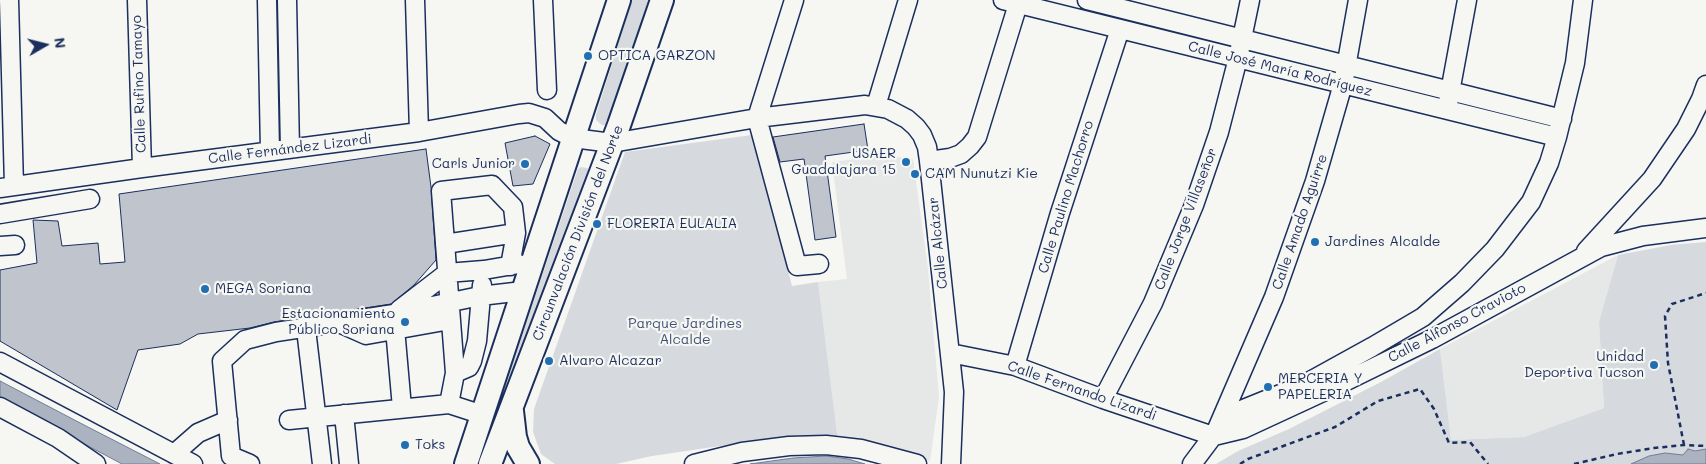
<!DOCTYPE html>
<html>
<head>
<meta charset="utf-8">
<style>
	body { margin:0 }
	#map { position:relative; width:1706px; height:464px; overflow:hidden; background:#f6f6f2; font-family:Mali,sans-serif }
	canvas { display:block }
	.north { position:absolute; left:20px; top:20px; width:50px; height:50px; -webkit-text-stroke:4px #f6f6f2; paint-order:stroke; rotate:82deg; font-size:14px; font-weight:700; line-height:20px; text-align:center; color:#1b2f5e }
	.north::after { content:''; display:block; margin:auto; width:18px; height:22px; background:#1b2f5e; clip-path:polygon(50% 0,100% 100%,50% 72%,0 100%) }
</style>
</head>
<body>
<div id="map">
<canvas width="1706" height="464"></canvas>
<div class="north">N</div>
</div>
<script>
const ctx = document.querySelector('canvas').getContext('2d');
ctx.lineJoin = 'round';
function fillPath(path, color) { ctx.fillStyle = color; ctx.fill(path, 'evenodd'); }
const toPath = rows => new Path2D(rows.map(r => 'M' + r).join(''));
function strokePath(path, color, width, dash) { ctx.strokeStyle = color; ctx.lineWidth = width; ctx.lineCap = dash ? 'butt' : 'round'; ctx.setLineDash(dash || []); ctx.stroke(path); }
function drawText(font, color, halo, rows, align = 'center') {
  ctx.font = font + ' Mali,sans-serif'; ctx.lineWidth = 4.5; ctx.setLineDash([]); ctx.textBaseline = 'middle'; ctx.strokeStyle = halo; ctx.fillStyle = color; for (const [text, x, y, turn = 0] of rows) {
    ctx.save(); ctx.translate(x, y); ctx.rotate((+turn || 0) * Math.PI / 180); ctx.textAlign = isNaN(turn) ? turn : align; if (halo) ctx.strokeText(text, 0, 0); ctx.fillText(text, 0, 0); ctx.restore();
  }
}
const built = toPath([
	[885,155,913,159,928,269,939,397,930,461,838,441,818,282,847,279,832,162],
	[1618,255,1599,323,1604,408,1524,437,1451,440,1440,349]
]);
const green = toPath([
	[632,0,648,0,612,121,608,125,602,125,596,120,596,115],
	[752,135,792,286,818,282,838,441,781,437,652,456,616,464,555,464,541,454,533,432,534,409,625,152],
	[581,167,587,168,590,172,501,411,497,410,578,169],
	[1706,242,1706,464,1216,464,1238,451,1289,429,1381,382,1440,349,1451,440,1524,437,1604,408,1599,322,1618,255,1671,245]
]);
const water = toPath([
	[0,381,86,426,160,464,122,464,0,399,0,381],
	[1688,449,1695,451,1706,449,1706,464,1631,464,1649,456,1665,453,1683,455,1688,449],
	[826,456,848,459,865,464,750,464,793,458,826,456]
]);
const building = toPath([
	[864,124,868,150,825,156,836,237,815,240,804,159,780,162,773,137,864,124],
	[535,136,550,144,533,184,513,186,505,143,535,136],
	[426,149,431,187,436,260,414,285,391,304,274,322,250,328,198,334,180,344,138,350,117,410,0,341,0,270,37,263,33,220,58,221,62,246,98,243,100,264,125,262,119,194,426,149]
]);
const path = toPath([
	[1684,445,1668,363,1665,316,1672,304,1706,293],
	[1240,464,1248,459,1335,427,1378,401,1420,389,1434,409,1449,443,1470,442,1488,464],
	[1574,464,1617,454,1654,448,1684,445,1706,446]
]);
const minor = toPath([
	[9,0,14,186],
	[137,0,142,168],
	[267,0,270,151],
	[287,0,290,149],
	[415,0,419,132],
	[543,0,547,90],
	[794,0,757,118,797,266,819,264],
	[1003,0,1557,137],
	[1087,0,1562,119],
	[1448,103,1467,0],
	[876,106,908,0],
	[929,161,950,158,961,154,970,146,977,137,1018,4],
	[0,188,142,168,419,132,519,114,529,113,545,118,559,131,573,138,612,143,757,118,865,105,888,109,907,119,916,127,922,135,927,147,929,161,954,392,951,464],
	[0,214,90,199],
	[445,244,516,233],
	[0,246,15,245],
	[1586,251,1652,179,1686,129,1701,99,1706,85],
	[399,310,447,273,484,270,519,264],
	[394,317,402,408],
	[339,323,366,335,450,320],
	[306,329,322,464],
	[950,353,1015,366,1103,399,1213,436],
	[0,362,193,464],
	[1015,366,1060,213,1120,29],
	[455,373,469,367,472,361,477,341,482,285],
	[1103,399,1153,303,1194,205,1219,132,1238,58,1250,0],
	[449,404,455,373,441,191,492,185,513,207,516,233,510,266],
	[0,407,58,438,96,464],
	[344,414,349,464],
	[289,420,449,404,483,415],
	[1217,429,1274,297,1315,181,1343,84,1358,0],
	[1214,436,1243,429,1338,385,1432,339,1601,247,1643,236,1706,228],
	[174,454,198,433,228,420],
	[250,464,231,456,222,361,245,340,276,332,394,314,480,296,523,291],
	[694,464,742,452,789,446,826,445,861,449,917,464],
	[1192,464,1213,436,1241,410,1305,384,1372,347,1423,317,1462,283,1495,249,1531,202,1549,163,1557,137,1575,63,1583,0]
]);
const major = toPath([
	[512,411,515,437,518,447,528,464],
	[466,464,619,0],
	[490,464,619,125,662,0]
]);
const markers = [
	[588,56,5,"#1f6fb2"],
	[906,162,5,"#1f6fb2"],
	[525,164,5,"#1f6fb2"],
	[915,174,5,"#1f6fb2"],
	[597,224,5,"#1f6fb2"],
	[1315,242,5,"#1f6fb2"],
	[205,289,5,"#1f6fb2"],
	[405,322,5,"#1f6fb2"],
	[549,361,5,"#1f6fb2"],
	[1654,365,5,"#1f6fb2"],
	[1268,387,5,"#1f6fb2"],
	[405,445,5,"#1f6fb2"]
];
const poiNames = [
	["OPTICA GARZON",598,56],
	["USAER",896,154,"right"],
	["Guadalajara 15",896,170,"right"],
	["Carls Junior",515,164,"right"],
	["CAM Nunutzi Kie",925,174],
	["FLORERIA EULALIA",607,224],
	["Jardines Alcalde",1325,242],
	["MEGA Soriana",215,289],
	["Estacionamiento",395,314,"right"],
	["Público Soriana",395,330,"right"],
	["Unidad",1644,357,"right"],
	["Deportiva Tucson",1644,373,"right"],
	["Alvaro Alcazar",559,361],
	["MERCERIA Y",1278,379],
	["PAPELERIA",1278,395],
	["Toks",415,445]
];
const streetNames = [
	["Calle José María Rodríguez",1280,69,14],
	["Calle Rufino Tamayo",139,84,-92],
	["Calle Fernández Lizardi",290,149,-7],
	["Calle Paulino Machorro",1066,197,-73],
	["Calle Jorge Villaseñor",1186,219,-69],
	["Calle Amado Aguirre",1300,222,-71],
	["Circunvalación División del Norte",578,233,-69],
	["Calle Alcázar",938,243,-96],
	["Calle Alfonso Cravioto",1457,323,-28],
	["Calle Fernando Lizardi",1082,391,19]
];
const parkNames = [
	["Parque Jardines",685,324],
	["Alcalde",685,340]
];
fillPath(built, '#e6e7e7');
fillPath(green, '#d6d9dd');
fillPath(water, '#abb2c0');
strokePath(water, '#717e99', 1);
fillPath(building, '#c0c4cd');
strokePath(building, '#1b2f5e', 1);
strokePath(minor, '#1b2f5e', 21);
strokePath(major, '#1b2f5e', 26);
strokePath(path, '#1b2f5e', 2.5, [5, 4]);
strokePath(minor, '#f6f6f2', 18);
strokePath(major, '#f6f6f2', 22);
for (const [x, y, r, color] of markers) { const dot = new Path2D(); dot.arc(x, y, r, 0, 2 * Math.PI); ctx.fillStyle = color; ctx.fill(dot); strokePath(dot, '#f6f6f2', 2); }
drawText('14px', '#1b2f5e', '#f6f6f2', poiNames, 'left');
drawText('14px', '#1b2f5e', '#f6f6f2', streetNames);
drawText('14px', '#405177', '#f6f6f2', parkNames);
</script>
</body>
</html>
